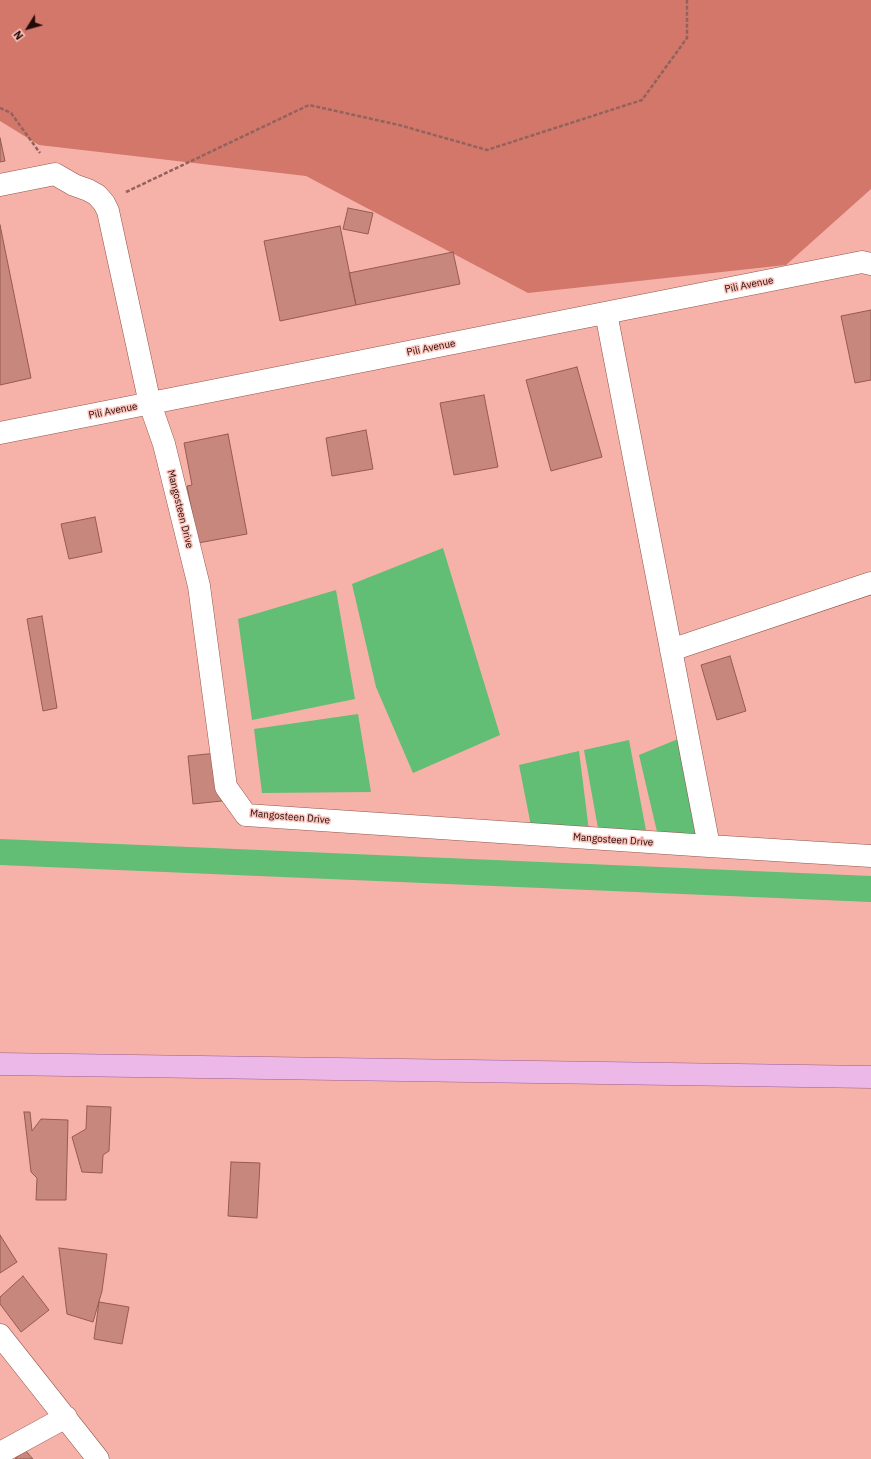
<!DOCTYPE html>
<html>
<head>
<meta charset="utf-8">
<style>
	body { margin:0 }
	#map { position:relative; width:871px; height:1459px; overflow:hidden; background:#f6b2a8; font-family:"IBM Plex Sans",sans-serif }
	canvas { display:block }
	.north { position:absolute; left:8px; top:8px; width:40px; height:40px; -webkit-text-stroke:3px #fbc3bb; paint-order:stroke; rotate:233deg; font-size:11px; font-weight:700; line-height:16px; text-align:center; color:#220b08 }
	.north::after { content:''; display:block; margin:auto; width:14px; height:18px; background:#220b08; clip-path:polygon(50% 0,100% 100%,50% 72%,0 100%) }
</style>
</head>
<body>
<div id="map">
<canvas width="871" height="1459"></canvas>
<div class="north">N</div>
</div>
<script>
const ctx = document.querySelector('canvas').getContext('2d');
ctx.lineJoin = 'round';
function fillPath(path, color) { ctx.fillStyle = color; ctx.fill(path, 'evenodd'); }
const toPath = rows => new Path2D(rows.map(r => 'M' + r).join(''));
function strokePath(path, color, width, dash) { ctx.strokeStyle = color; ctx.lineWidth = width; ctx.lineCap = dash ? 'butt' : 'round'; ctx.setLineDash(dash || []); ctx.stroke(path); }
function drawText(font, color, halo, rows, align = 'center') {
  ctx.font = font + ' "IBM Plex Sans",sans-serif'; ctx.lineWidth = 3; ctx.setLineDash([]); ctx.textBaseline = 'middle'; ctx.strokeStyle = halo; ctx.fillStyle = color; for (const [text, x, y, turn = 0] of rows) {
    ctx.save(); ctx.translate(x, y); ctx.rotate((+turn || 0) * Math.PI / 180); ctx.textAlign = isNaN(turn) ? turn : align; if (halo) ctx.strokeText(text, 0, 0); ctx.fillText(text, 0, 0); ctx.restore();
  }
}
const green = toPath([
	[0,0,871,0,871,189,786,265,528,293,306,176,39,145,0,121]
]);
const water = toPath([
	[443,548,500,735,413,773,376,687,352,584],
	[336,590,355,699,252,720,238,619],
	[358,714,371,792,262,793,254,729],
	[683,737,706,841,658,836,639,755],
	[629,740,648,841,599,834,584,750],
	[579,751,589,831,532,831,519,765]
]);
const canal = toPath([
	[0,852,871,889]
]);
const building = toPath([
	[0,138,5,161,0,162,0,138],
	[348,208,373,213,368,234,343,229,348,208],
	[0,225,31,378,0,385,0,225],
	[340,226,356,305,280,321,264,241,340,226],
	[453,252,460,284,356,305,349,273,453,252],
	[871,310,871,380,855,383,841,316,871,310],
	[577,367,602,457,551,471,526,380,577,367],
	[484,395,498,467,454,475,440,403,484,395],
	[366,430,373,469,332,476,326,438,366,430],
	[228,434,247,534,198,543,187,486,192,485,184,443,228,434],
	[95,517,102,552,69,559,61,524,95,517],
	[42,616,57,708,43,711,27,619,42,616],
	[730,656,746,711,717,720,701,665,730,656],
	[217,753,222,801,193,804,188,756,217,753],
	[87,1106,111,1107,109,1151,103,1155,102,1173,82,1172,72,1137,86,1129,87,1106],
	[24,1112,30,1112,32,1131,41,1119,68,1120,66,1200,36,1200,37,1178,31,1172,24,1112],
	[231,1162,260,1163,257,1218,228,1216,231,1162],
	[0,1235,17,1262,0,1273,0,1235],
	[59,1248,107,1254,102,1291,93,1322,67,1314,59,1248],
	[23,1276,49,1310,21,1332,0,1304,0,1297,23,1276],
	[99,1302,129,1307,122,1344,94,1339,99,1302],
	[25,1450,33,1459,15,1459,25,1450]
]);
const path = toPath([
	[0,108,11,113,40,153],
	[126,192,309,105,399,125,487,150,642,100,687,38,687,0]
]);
const minor = toPath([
	[0,185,55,174,74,185,88,190,97,195,104,203,108,211,150,404,164,444,199,586,226,787,246,815,709,846,871,856],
	[606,313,709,846],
	[0,433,862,262,871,264],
	[671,650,871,583],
	[0,1335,98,1459],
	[0,1453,66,1417]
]);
const major = toPath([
	[0,1064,871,1077]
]);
const streetNames = [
	["Pili Avenue",749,285,-11],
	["Pili Avenue",431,348,-11],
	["Pili Avenue",113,411,-11],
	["Mangosteen Drive",180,509,76],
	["Mangosteen Drive",290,817,5],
	["Mangosteen Drive",613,840,4]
];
fillPath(green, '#d2776a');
fillPath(water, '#62bd75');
strokePath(canal, '#62bd75', 26);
fillPath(building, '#c8877d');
strokePath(building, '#965a51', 1);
strokePath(minor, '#91554c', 23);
strokePath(major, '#9c5d8f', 23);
strokePath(path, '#92635d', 2.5, [4, 2]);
strokePath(minor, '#fff', 22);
strokePath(major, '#ebb8e8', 22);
drawText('10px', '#220b08', '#fbc3bb', streetNames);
</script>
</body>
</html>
